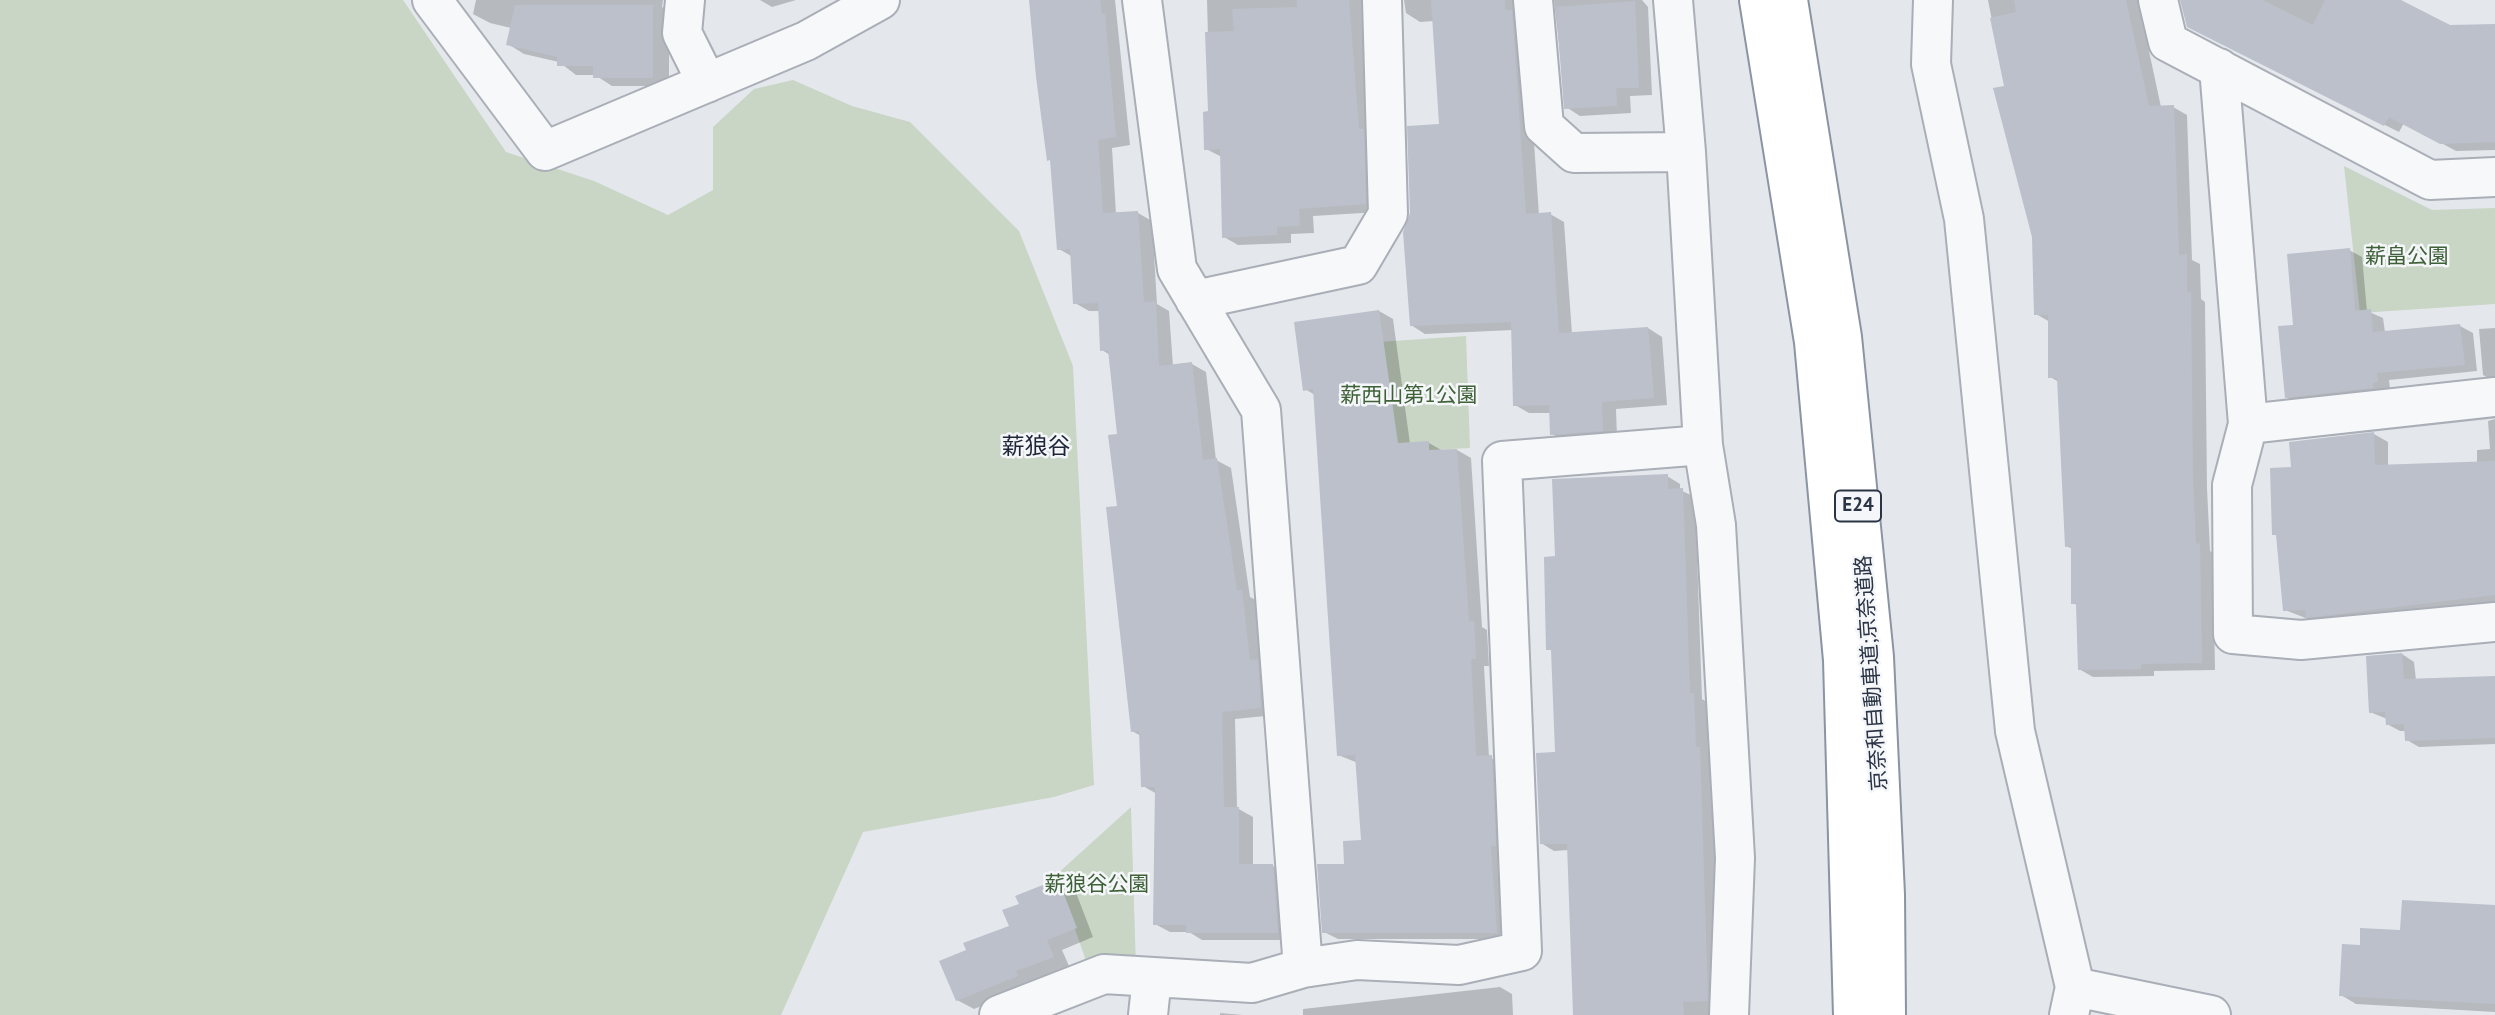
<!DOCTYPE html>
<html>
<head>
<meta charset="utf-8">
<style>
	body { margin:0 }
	canvas { display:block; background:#e4e7ec }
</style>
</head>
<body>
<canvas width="2495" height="1015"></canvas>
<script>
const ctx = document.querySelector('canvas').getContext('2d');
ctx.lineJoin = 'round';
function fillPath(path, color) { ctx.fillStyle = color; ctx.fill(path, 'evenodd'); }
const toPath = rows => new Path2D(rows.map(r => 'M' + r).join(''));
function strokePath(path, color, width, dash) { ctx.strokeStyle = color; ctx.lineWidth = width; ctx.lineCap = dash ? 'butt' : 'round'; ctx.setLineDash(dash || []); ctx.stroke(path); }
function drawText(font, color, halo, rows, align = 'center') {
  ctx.font = font + ' "PT Sans","Noto Sans JP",sans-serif'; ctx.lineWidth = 5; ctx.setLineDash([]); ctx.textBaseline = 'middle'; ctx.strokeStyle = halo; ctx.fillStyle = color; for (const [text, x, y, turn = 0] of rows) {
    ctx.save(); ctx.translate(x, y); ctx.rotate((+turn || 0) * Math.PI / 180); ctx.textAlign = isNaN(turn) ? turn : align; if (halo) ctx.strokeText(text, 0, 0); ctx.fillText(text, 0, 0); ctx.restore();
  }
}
const green = toPath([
	[0,0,403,0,506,152,594,181,668,215,713,190,713,127,754,89,793,80,852,106,910,122,1019,231,1073,366,1094,785,1054,797,863,832,781,1015,0,1015],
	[2344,166,2432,210,2495,208,2495,304,2360,313],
	[1466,336,1470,448,1355,454,1349,344],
	[1131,807,1136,968,1090,972,1056,875]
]);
const shadow = toPath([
	[476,0,663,0,662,7,669,11,669,86,612,86,595,75,576,75,559,62,524,54,508,44,511,28,490,23,473,14],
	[760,0,796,0,772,7],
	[1030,0,1115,0,1130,145,1112,148,1116,214,1138,213,1152,221,1157,304,1169,311,1173,366,1192,364,1206,372,1216,460,1231,468,1250,597,1256,600,1263,664,1275,715,1235,719,1237,808,1253,817,1253,866,1273,866,1287,874,1292,940,1202,940,1189,932,1170,932,1155,924,1157,794,1143,786,1141,736,1132,731,1119,507,1119,435,1110,355,1102,350,1100,311,1089,311,1075,303,1073,257,1059,249,1052,161,1049,159],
	[1207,0,1376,0,1379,212,1313,216,1314,233,1291,234,1291,243,1238,245,1224,237,1222,157,1206,149,1210,113],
	[1404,0,1527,0,1525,11,1539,215,1550,214,1564,222,1572,334,1648,328,1662,337,1667,405,1616,409,1617,438,1566,442,1552,434,1551,413,1529,413,1515,405,1513,330,1425,334,1411,325,1441,125,1434,21,1420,22,1406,13],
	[1554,0,1642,0,1648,7,1652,95,1630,96,1631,113,1580,116,1566,107],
	[1988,0,2138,0,2161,107,2173,107,2187,115,2192,260,2200,264,2201,299,2205,302,2207,488,2210,551,2213,553,2215,670,2154,671,2154,676,2093,677,2079,669,2078,606,2073,603,2073,549,2066,546,2059,382,2050,377,2050,322,2036,314,2034,237],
	[2191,0,2399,0,2450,26,2495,26,2495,150,2456,151,2404,123,2399,132,2203,34],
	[2349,250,2362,257,2367,311,2383,318,2385,332,2460,326,2473,333,2477,371,2389,380,2390,389,2385,389,2385,395,2299,404,2286,397,2295,326],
	[1379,311,1393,319,1410,444,1429,443,1443,451,1457,450,1471,458,1482,627,1487,630,1489,666,1484,666,1489,757,1505,765,1510,939,1338,939,1324,932,1346,866,1363,842,1358,763,1338,755,1315,395,1305,389],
	[2495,328,2495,382,2483,375,2479,329],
	[2495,419,2495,604,2321,624,2285,610,2278,536,2274,534,2293,469,2374,434,2388,442,2388,466,2477,464,2477,450,2490,449,2488,421],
	[1667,476,1680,484,1680,490,1695,497,1702,699,1707,702,1708,753,1713,756,1720,1004,1717,1015,1575,1015,1569,850,1554,851,1541,843,1557,754,1553,651,1548,649,1557,558],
	[2402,654,2414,662,2416,680,2495,678,2495,744,2419,747,2407,740,2406,731,2400,731,2387,724,2387,719,2370,712],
	[1058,881,1075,890,1093,937,1062,950,1069,966,1032,981,1034,985,974,1009,957,1000,968,951,1011,927,1021,905],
	[2495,934,2495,1012,2356,1004,2341,995,2361,947],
	[1500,987,1512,994,1513,1015,1303,1015,1303,1009],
	[1220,1013,1243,1015,1220,1015]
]);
const building = toPath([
	[1029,0,1100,0,1102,14,1105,14,1116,137,1098,140,1103,213,1138,211,1144,302,1156,301,1159,366,1192,362,1203,460,1217,458,1237,590,1242,590,1250,660,1258,659,1261,708,1222,712,1224,807,1239,807,1239,864,1273,864,1278,933,1186,933,1186,925,1153,925,1155,787,1141,787,1139,731,1131,732,1106,507,1117,506,1108,435,1117,434,1108,350,1100,351,1098,303,1073,304,1070,249,1057,250,1050,160,1047,161,1036,77],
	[1297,0,1349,0,1359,129,1364,129,1366,204,1299,209,1300,226,1277,227,1277,235,1222,238,1220,149,1204,150,1203,112,1208,111,1205,32,1234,31,1232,9,1297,7],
	[1431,0,1505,0,1505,10,1512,10,1526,214,1551,212,1559,333,1648,327,1654,398,1602,402,1603,431,1550,435,1549,405,1513,406,1511,322,1410,326,1403,232,1410,213,1407,126,1439,124],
	[2014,0,2126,0,2149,106,2174,105,2179,255,2187,254,2187,292,2191,292,2193,479,2196,544,2200,543,2202,663,2141,664,2141,669,2078,670,2076,604,2071,604,2071,546,2065,547,2057,378,2048,378,2048,315,2034,315,2032,237,1993,88,2004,86,1990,18,2016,12],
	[2180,0,2263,0,2313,25,2325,0,2401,0,2450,25,2495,24,2495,142,2440,144,2389,117,2384,126,2187,27],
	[1635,1,1639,88,1616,88,1617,106,1564,109,1556,7],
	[515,5,653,5,653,78,593,78,593,66,557,66,557,57,506,45],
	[2350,248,2355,311,2371,309,2373,332,2460,324,2465,365,2377,373,2378,382,2373,383,2373,388,2285,398,2278,326,2293,325,2287,254],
	[1379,310,1398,443,1429,441,1429,450,1457,449,1469,621,1474,621,1476,659,1471,659,1476,756,1492,755,1496,846,1491,846,1497,933,1322,933,1317,864,1344,864,1343,841,1361,840,1355,755,1337,756,1313,389,1303,391,1294,322],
	[2374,432,2375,465,2495,461,2495,595,2306,618,2305,610,2283,611,2276,535,2272,535,2270,468,2291,467,2289,442],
	[1668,474,1668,489,1683,488,1690,693,1694,693,1696,747,1700,747,1708,1001,1683,1002,1684,1015,1573,1015,1567,844,1540,844,1536,753,1555,752,1551,650,1546,650,1544,557,1555,556,1552,479],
	[2402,653,2404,679,2495,676,2495,738,2405,741,2404,724,2386,725,2385,712,2369,713,2366,656],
	[1058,879,1077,928,1047,940,1054,957,1016,971,1018,976,956,1001,939,961,966,950,963,943,1009,926,1002,910,1019,904,1015,896],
	[2402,900,2495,905,2495,1004,2339,996,2342,944,2360,945,2360,928,2400,930]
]);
const minor = toPath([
	[432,0,545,151,806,41,880,0],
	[685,0,682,33,707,83],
	[1142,0,1177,269,1261,410,1303,968,1357,960,1459,965,1522,951,1502,461,1703,445,1716,525,1735,858,1729,1015],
	[1533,0,1544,126,1574,153,1686,152],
	[1673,0,1686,152,1703,445],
	[1933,0,1931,64,1964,219,2015,731,2075,987,2069,1015],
	[2158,0,2168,42,2430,180,2495,177],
	[2219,68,2248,424,2232,485,2233,634,2301,640,2495,622],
	[1195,300,1358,265,1388,214,1382,0],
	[2248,424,2495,397],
	[2075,987,2211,1015],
	[999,1015,1104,974,1252,983,1303,968],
	[1148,1015,1152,977]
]);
const highway = toPath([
	[1759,0,1814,342,1843,660,1853,1015],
	[1788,0,1842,337,1874,657,1885,895,1886,1015]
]);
const shields = [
	[1858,506,46]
];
const shieldNames = [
	["E24",1858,506]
];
const parkNames = [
	["薪畠公園",2407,257],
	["薪西山第1公園",1409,396],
	["薪狼谷公園",1097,885]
];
const streetNames = [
	["京奈和自動車道;京奈道路",1872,673,-94]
];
const neighbourhoodNames = [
	["薪狼谷",1036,447]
];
fillPath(green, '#c9d6c5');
fillPath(shadow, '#0003');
fillPath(building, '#bbc0ca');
strokePath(minor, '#a9aeb7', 42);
strokePath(highway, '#8b94a3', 42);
strokePath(minor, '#f7f8fa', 38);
strokePath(highway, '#fff', 38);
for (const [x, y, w] of shields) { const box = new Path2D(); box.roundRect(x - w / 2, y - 15.5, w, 31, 5); ctx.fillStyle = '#f4f6f9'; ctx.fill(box); strokePath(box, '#2b3445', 2); }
drawText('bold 19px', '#2b3445', null, shieldNames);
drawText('21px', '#3f6138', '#f4f6f9', parkNames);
drawText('21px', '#2b3445', '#f4f6f9', streetNames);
drawText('23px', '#1d2536', '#f4f6f9', neighbourhoodNames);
</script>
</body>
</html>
